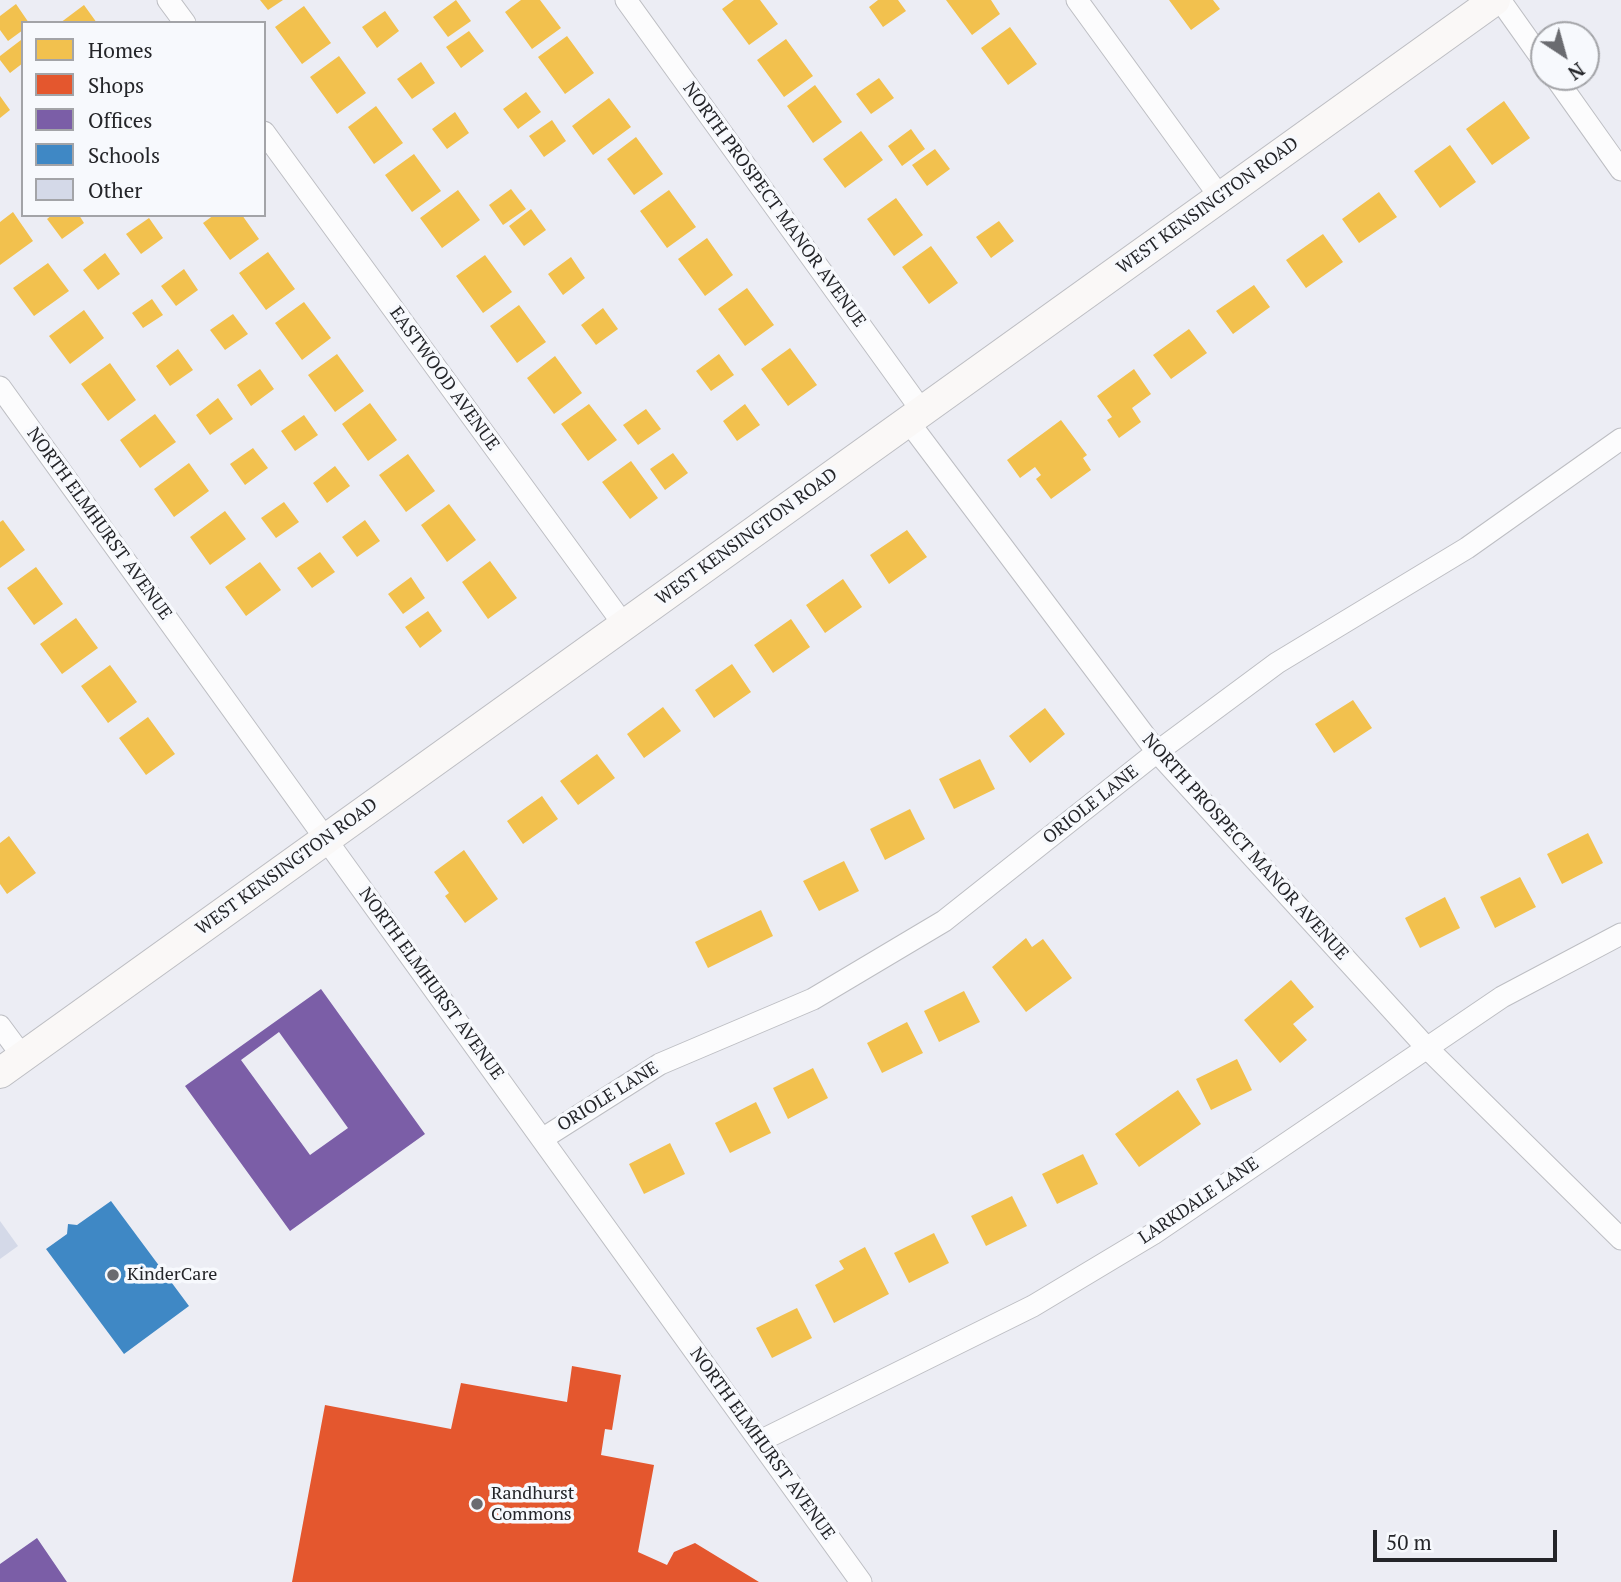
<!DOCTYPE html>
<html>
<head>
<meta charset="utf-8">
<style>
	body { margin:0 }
	#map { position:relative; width:1621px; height:1582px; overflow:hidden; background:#ecedf4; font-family:"PT Serif",serif }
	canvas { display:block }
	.legend { position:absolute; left:21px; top:21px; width:245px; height:196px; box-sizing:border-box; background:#f7f9fd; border:2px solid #a3a4a8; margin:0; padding:9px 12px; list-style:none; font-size:21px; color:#242529 }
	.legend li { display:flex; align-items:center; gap:14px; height:35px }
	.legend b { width:35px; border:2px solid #a3a4a8 }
	.north { position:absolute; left:1530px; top:21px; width:70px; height:70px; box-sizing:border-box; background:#f7f9fd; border:2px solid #a3a4a8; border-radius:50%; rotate:144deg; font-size:19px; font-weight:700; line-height:28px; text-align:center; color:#242529 }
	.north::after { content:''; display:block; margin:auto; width:24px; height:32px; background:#6a6b70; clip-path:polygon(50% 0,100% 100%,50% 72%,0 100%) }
	.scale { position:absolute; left:1373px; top:1530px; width:184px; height:32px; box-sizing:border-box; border:4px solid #242529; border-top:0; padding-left:9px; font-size:21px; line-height:24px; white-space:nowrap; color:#242529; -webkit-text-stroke:5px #f7f9fd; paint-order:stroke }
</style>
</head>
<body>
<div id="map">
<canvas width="1621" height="1582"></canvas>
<ul class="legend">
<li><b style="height:19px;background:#f2c14e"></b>Homes</li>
<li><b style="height:19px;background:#e4572e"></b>Shops</li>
<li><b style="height:19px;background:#7b5ea7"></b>Offices</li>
<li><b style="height:19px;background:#3f88c5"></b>Schools</li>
<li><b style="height:19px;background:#d4d9e8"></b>Other</li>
</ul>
<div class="north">N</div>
<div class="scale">50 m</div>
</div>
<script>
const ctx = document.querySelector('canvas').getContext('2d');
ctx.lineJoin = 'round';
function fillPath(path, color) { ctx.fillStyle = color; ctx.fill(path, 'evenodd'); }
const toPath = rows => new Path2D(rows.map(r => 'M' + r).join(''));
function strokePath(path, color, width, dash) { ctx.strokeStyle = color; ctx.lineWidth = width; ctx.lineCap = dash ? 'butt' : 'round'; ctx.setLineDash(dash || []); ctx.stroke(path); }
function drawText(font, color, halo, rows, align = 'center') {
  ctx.font = font + ' "PT Serif",serif'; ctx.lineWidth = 7; ctx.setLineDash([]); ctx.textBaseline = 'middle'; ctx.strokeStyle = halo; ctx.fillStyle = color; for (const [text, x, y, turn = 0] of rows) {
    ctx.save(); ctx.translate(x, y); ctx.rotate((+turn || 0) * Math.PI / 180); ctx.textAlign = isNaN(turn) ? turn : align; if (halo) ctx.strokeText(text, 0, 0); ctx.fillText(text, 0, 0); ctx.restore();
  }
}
const homes = toPath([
	[260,0,283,0,268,10],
	[456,0,471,21,448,37,433,17],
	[521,0,540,0,561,28,532,49,505,12],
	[734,0,760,0,778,24,749,45,722,9],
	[878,0,898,0,906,11,883,27,869,7],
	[946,0,991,0,1000,14,972,35],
	[1169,0,1213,0,1220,9,1191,30],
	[16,4,29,23,23,23,23,30,8,41,0,30,0,16],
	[84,5,97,23,60,23],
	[304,6,331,43,302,64,275,27],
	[385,11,399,31,377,48,362,27],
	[1010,27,1037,64,1008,85,981,48],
	[469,31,484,51,461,68,446,47],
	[567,36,594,73,565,94,538,57],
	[786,39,813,76,784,97,757,60],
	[21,40,23,43,23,63,10,73,0,60,0,56],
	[339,56,366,93,337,114,310,77],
	[421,62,435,83,412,99,397,79],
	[879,78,894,98,871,114,856,94],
	[815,85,842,122,813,143,787,106],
	[526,92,541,112,518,129,503,109],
	[0,96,10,110,0,118],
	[609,98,631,127,593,155,572,126],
	[1504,101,1530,138,1492,165,1466,129],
	[376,106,403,143,374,164,348,127],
	[455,112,469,133,447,149,432,129],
	[552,120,566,141,544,157,529,136],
	[911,129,925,149,902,166,888,146],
	[861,131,883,160,845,188,823,159],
	[636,137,663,174,634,195,607,159],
	[1450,145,1476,182,1440,208,1414,171],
	[935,149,950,169,927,186,912,165],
	[414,154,441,191,412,212,385,175],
	[511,189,526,209,503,225,489,205],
	[458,190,480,220,442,248,420,218],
	[669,190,696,227,667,248,640,211],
	[1379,192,1397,217,1359,243,1342,219],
	[896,198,923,235,894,256,867,219],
	[531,209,546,230,524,246,509,226],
	[13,212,33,241,0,265,0,222],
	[52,215,79,215,84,223,62,239,47,219],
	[214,215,242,215,259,239,230,260,203,223],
	[149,218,163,238,141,254,126,234],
	[999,221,1014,241,991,258,976,237],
	[1323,234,1343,262,1306,288,1286,260],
	[707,238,733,275,705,296,678,259],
	[931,246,958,283,929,304,902,267],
	[268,252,295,289,266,310,239,273],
	[105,253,120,274,98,290,83,270],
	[485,255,512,292,483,313,456,276],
	[571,257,585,278,563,295,548,274],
	[48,263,69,291,34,316,13,288],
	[184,269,198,290,176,306,161,286],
	[1254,285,1270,307,1233,334,1216,311],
	[747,288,774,325,745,346,718,309],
	[152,299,163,315,143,328,132,313],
	[304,302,331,338,302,360,275,323],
	[519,305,546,342,517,363,490,326],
	[603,308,618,329,596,345,581,325],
	[84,310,104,338,70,364,49,336],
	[233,314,248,334,225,350,210,330],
	[1189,329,1207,353,1171,379,1153,355],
	[790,348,817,385,788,406,761,369],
	[178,349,193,370,170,386,156,366],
	[337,354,364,391,335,412,308,375],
	[719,354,734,375,711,391,696,371],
	[555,356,582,393,554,414,527,378],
	[110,363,136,400,108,421,81,384],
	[260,369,274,389,251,406,237,385],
	[1134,369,1151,394,1132,408,1141,422,1119,438,1107,420,1112,417,1097,396],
	[218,398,233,419,210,435,196,415],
	[370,403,397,440,368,461,342,424],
	[589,404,617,440,588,461,561,424],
	[745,404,760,425,737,441,723,421],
	[646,409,661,429,638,445,623,425],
	[155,414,176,442,140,468,120,440],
	[304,415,318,435,295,451,281,431],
	[1061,420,1087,455,1083,458,1091,470,1051,499,1036,479,1041,475,1035,467,1020,478,1007,460],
	[253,448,268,468,245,485,230,464],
	[673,453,688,473,665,490,650,469],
	[408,454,435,491,406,512,379,475],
	[631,461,658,498,630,519,602,482],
	[189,463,209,491,174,517,154,489],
	[335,466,350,486,327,503,313,483],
	[284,502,299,522,276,538,261,518],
	[449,504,476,540,447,562,421,525],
	[225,511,246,539,210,565,190,537],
	[3,520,25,550,0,568,0,522],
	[365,520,380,541,357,557,342,537],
	[907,530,927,557,889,584,870,555],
	[320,552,335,572,312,588,297,568],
	[490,561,517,598,488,619,462,582],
	[260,562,281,590,246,616,225,587],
	[36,567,63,604,34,625,7,588],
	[411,577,425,598,403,614,388,594],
	[843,579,862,607,825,633,806,605],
	[428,611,442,631,420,648,405,627],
	[76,618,98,648,62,674,40,644],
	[791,619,810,647,773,673,754,645],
	[732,664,751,692,714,718,695,690],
	[110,665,137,702,108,723,81,686],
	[1353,700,1372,728,1334,753,1315,724],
	[663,707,681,731,644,758,627,734],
	[1045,708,1065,734,1030,763,1009,736],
	[148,717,175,754,146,775,119,738],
	[597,754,615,778,578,805,560,781],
	[980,759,995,789,954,809,939,779],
	[542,796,558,819,523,844,507,821],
	[910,809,925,839,885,860,870,829],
	[1588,833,1603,863,1562,884,1547,854],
	[9,836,36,873,7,894,0,884,0,843],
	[464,850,498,899,465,923,445,896,449,893,434,872],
	[844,861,859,891,819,911,803,881],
	[1520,877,1536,907,1495,928,1480,897],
	[1445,897,1460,928,1420,948,1405,918],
	[761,910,773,936,708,968,695,942],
	[1026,938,1032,947,1043,939,1072,978,1026,1012,992,967],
	[1291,980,1314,1007,1293,1024,1307,1040,1280,1063,1244,1020],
	[964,991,980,1022,939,1042,924,1011],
	[907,1022,923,1053,882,1073,867,1043],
	[1237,1059,1252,1090,1211,1110,1196,1079],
	[813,1068,828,1098,788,1119,773,1088],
	[1178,1090,1201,1124,1139,1167,1115,1134],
	[756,1102,771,1133,730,1153,715,1123],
	[670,1143,685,1174,644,1194,629,1164],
	[1083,1154,1098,1184,1057,1204,1042,1174],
	[1012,1196,1027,1226,986,1246,971,1216],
	[934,1233,949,1263,909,1283,894,1253],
	[865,1247,889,1294,834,1323,815,1285,844,1269,839,1261],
	[797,1308,812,1338,772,1358,756,1328]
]);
const shops = toPath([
	[572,1366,621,1375,612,1430,605,1429,601,1455,654,1465,638,1552,667,1565,674,1552,695,1543,759,1582,292,1582,325,1405,451,1429,461,1383,567,1402]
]);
const offices = toPath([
	[321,989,425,1134,290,1231,185,1086],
	[279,1032,348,1128,310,1155,241,1060],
	[37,1538,67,1582,0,1582,0,1564]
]);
const schools = toPath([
	[111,1201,189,1306,124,1354,46,1249,67,1234,68,1224,77,1225]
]);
const building = toPath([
	[0,1221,18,1246,0,1259]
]);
const minor = toPath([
	[168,0,185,23],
	[626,0,922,411],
	[1077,0,1220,197],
	[1500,0,1544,62],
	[1555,77,1621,170],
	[264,132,624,625],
	[0,387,861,1582],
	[908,421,1157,752,1426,1047,1621,1239],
	[0,1026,23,1057],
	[542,1139,660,1064,813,999,944,921,1157,752,1277,663,1467,548,1621,439],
	[760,1441,1033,1306,1153,1234,1502,997,1621,934]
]);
const secondary = toPath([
	[0,1073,1495,0]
]);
const markers = [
	[113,1275,7,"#6a6b70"],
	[477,1504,7,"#6a6b70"]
];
const streetNames = [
	["NORTH PROSPECT MANOR AVENUE",774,205,54],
	["WEST KENSINGTON ROAD",1208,206,-36],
	["EASTWOOD AVENUE",444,379,54],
	["NORTH ELMHURST AVENUE",99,524,54],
	["WEST KENSINGTON ROAD",747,537,-36],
	["ORIOLE LANE",1091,805,-38],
	["NORTH PROSPECT MANOR AVENUE",1245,847,48],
	["WEST KENSINGTON ROAD",287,867,-36],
	["NORTH ELMHURST AVENUE",431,984,54],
	["ORIOLE LANE",608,1097,-32],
	["LARKDALE LANE",1199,1201,-34],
	["NORTH ELMHURST AVENUE",762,1444,54]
];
const poiNames = [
	["KinderCare",127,1275],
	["Randhurst",491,1494],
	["Commons",491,1515]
];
fillPath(homes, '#f2c14e');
fillPath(shops, '#e4572e');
fillPath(offices, '#7b5ea7');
fillPath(schools, '#3f88c5');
fillPath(building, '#d4d9e8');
strokePath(minor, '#bdbec3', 23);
strokePath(secondary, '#bdbec3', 32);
strokePath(minor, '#fcfcfd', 21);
strokePath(secondary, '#faf8f7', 30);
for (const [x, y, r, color] of markers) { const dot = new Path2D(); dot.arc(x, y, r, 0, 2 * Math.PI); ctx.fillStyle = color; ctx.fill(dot); strokePath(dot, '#f7f9fd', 2.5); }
drawText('18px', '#242529', '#f7f9fd', streetNames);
drawText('18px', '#242529', '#f7f9fd', poiNames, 'left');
</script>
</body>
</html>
